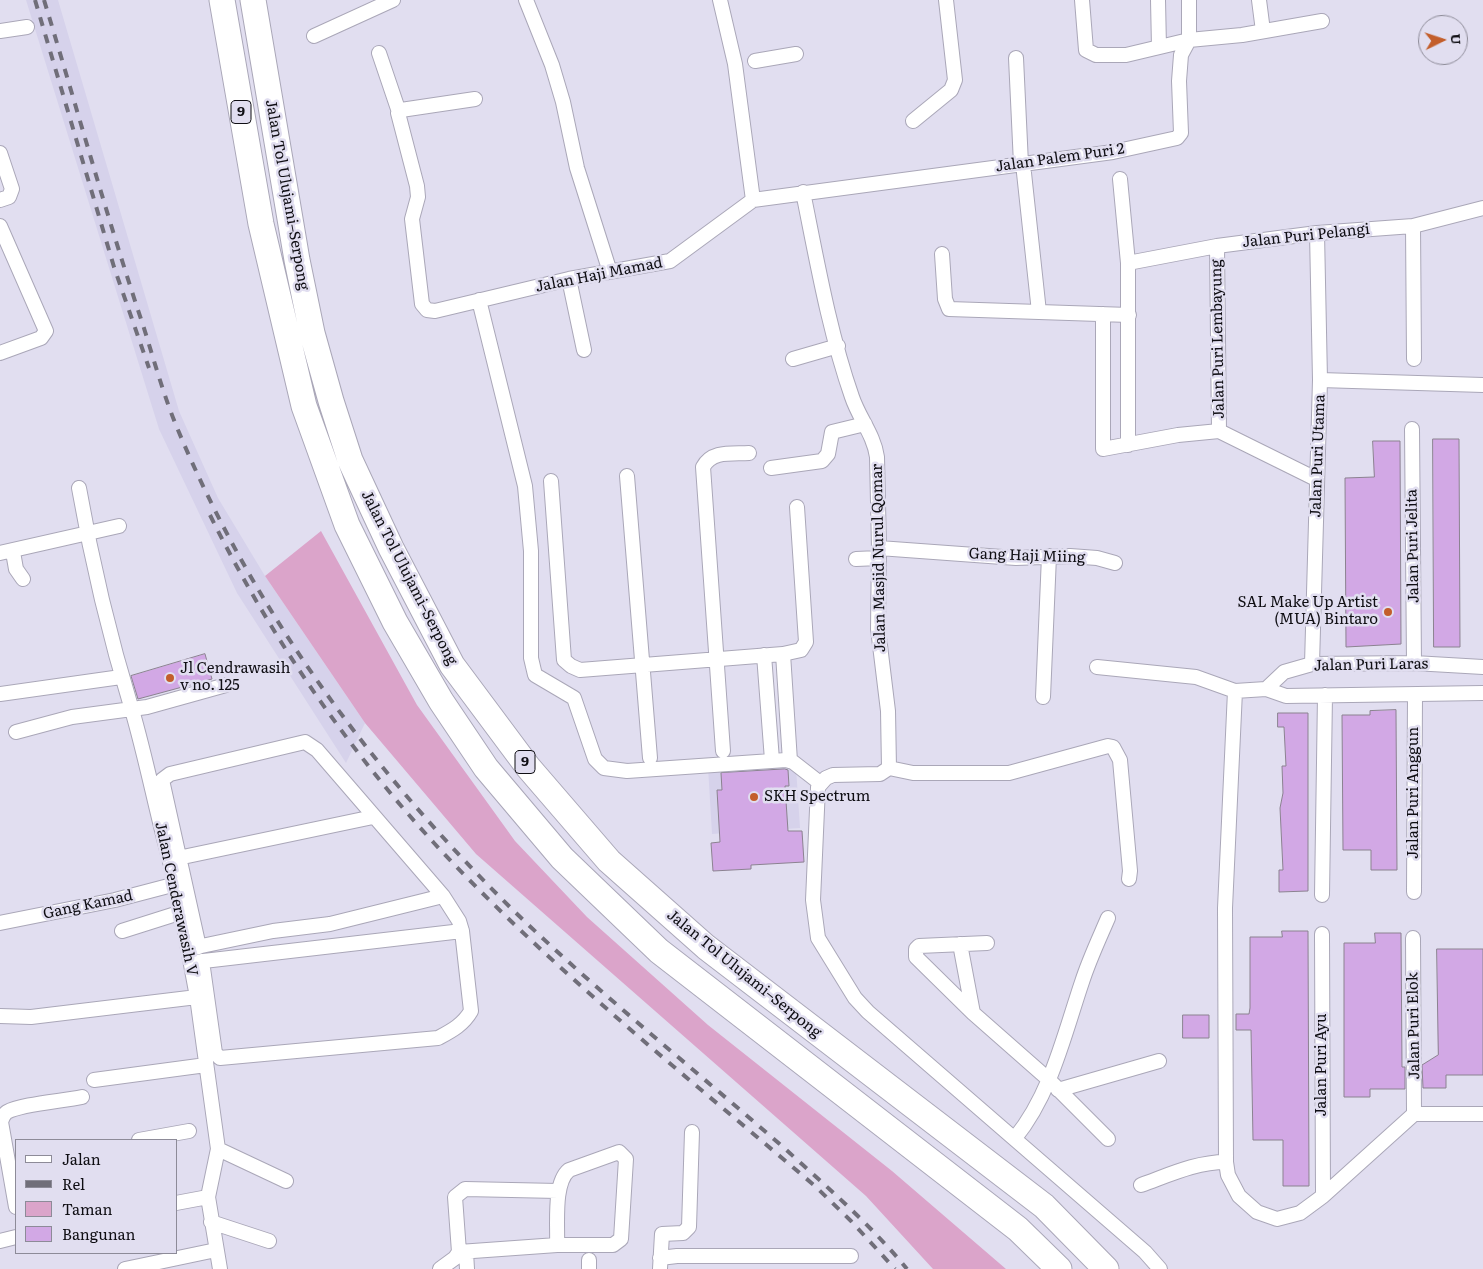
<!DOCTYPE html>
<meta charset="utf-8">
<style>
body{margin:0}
#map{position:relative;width:1483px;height:1269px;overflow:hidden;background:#e1def0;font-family:Literata,serif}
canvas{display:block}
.legend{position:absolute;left:15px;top:1139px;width:162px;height:115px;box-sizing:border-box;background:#e1def0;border:1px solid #8d8b98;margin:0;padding:6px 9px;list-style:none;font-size:15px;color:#0f0e13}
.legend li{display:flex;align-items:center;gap:10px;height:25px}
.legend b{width:25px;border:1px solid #8d8b98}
.north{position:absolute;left:1418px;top:15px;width:50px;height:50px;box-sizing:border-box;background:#e1def0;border:1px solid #8d8b98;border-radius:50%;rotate:86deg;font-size:14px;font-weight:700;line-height:20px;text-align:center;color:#0f0e13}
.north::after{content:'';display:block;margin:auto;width:18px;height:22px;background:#c35e2b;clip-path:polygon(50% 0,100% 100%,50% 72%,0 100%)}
</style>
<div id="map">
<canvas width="1483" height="1269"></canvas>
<ul class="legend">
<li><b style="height:6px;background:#fff"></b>Jalan</li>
<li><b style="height:6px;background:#706e79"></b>Rel</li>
<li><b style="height:14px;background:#dba4ca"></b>Taman</li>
<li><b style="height:14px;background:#d2a8e5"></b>Bangunan</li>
</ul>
<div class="north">U</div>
</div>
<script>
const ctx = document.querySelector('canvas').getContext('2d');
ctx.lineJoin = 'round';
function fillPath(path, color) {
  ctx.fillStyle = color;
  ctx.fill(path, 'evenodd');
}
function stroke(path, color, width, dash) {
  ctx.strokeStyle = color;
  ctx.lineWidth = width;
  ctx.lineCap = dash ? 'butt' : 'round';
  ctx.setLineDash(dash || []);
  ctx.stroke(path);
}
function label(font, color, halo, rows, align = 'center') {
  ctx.font = font + ' Literata,serif';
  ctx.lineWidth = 5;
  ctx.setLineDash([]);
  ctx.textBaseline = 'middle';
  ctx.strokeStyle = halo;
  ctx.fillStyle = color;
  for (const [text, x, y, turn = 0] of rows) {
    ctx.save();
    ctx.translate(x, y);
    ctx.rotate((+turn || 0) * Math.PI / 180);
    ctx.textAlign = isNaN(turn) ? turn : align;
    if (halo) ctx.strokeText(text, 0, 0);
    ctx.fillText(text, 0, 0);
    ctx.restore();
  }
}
const built = new Path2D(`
 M26 0H58L179 411 218 498 265 576 365 723 346 763 237 593 159 429Z
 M708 767H796L800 828 712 834Z`);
const green = new Path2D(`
 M321 531 417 705 515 841 587 917 708 1025 892 1171 1006 1269H933L866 1196 476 854 365 723 265 576Z`);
const building = new Path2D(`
 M1433 439H1459L1460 647H1434Z
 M1373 441H1400L1401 644 1346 647 1345 478 1374 477Z
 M205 654 212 679 138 699 131 676Z
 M1396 710 1397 870H1371V850H1343L1342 715H1370V711Z
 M1278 713H1308V891L1279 892V870H1283L1280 808 1283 793 1282 766H1286L1284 727H1278Z
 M785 769 788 770 789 786H785L788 831H802L804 862 751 865V869L713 871 711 843 720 842 717 790H722L721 773Z
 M1282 931H1308L1309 1186H1283V1140H1253L1251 1030H1236V1014H1249L1250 1008V937H1282Z
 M1375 933H1401L1402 1067H1405V1089H1370V1097H1344V943H1375Z
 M1437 949H1483V1075H1446V1088H1423L1422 1065 1438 1055Z
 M1183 1015H1209V1038H1183Z`);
const minor = new Path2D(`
 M526 0 552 65 563 102 577 168 610 272
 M720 0 735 64 753 200
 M1082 0 1086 50 1096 55H1126L1189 40 1242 35 1322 21
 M1158 0 1159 47
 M1259 0 1263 31
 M0 31 27 27
 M314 36 393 0
 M379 53 399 112
 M1016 58 1021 164
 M755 61 796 54
 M475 99 401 110 398 113 417 186 418 197 412 219 422 304 427 310 435 311 569 279 670 261 753 200 1113 152 1177 138 1181 133 1179 81 1181 55 1189 40V0
 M913 121 951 90 955 80 946 0
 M0 153 12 189 9 197 0 200
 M1024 173 1039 312
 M1120 179 1128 263V445
 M803 192C817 261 829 331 852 397 859 418 874 435 877 457L879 548 878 629 888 711 889 768
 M0 226 46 331 41 338 0 353
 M1413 226 1414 359
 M1217 246 1219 431
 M942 254 945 299 949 309 1129 315
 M1128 263 1217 246 1317 233 1413 226 1483 208
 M569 279 584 350
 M479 300 525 486 531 551V658L535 675 574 698 595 759 604 768 627 771 786 760 793 762 820 783
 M1103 314V449L1178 435 1219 431 1316 479
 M793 359 838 346
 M1320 380 1483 385
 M1412 429 1414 663
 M771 468 822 461 828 454 832 432 865 424
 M627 476 650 758
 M551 481 564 660 571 666 580 670 783 654
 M79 488C92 563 110 638 132 710 148 765 158 821 174 876
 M879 548 1016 558 1070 556 1097 558 1115 563
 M13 552 16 569 23 579
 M0 553 119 526
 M856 559 879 558
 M764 655 772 760
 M1312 664 1320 380 1317 233
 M1097 667 1196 677 1235 691 1266 689 1286 696 1483 693
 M1266 689 1284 672 1312 664 1414 663 1483 667
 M1235 691 1225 908 1226 1162 1228 1175 1239 1196 1257 1212 1277 1219 1300 1213 1323 1196 1414 1114H1483
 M0 694 121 677
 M1043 697 1049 556
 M16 732 72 717 147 707 226 685
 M723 751 703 467C712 450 732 454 749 453
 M790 761 783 654 801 650 806 642 797 507
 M889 768 880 774 833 775 826 778 818 787 813 900 818 938 855 998 868 1012 1145 1252 1160 1269
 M889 768 913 773H1009L1108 746 1113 747 1120 760 1130 871 1129 879
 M178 858 373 817
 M1414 892 1415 695
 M1322 895 1325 695
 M179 900 197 997 218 1149 208 1197 220 1269
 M0 923 115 900 176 884
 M122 931 182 912
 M1322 934 1323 1196
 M1413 938 1414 1114
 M987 943 919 946 916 949V957L973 1013 1048 1079 1108 1139
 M960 944 973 1013
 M199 947 162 780 170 774 305 742 317 750 443 896 459 921 462 931 471 1011C463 1025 451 1031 438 1038L220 1058 215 1053 202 961
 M192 948 273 931 330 924 443 896
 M195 962 462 931
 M0 1016 31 1017 197 997
 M94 1080 206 1065
 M1058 1090 1159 1061
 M1015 1138C1051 1094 1064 1035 1082 982 1089 960 1099 939 1108 918
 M139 1140 189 1131
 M218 1149 286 1181
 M1141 1185C1169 1175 1196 1162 1226 1162
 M176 1203 208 1197
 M16 1207 1 1122C2 1119 4 1114 7 1112 21 1104 64 1101 82 1097
 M211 1222 269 1241
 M0 1241 16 1237
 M459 1252 557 1245H613L621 1239 626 1159 619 1152 569 1170C553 1183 558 1225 557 1245
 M466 1252 467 1269
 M660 1258 677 1256H851
 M125 1269 216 1250
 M440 1269 455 1258 459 1252 455 1197 465 1189 558 1191
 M589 1269V1260
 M660 1269 662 1234 683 1233 689 1227 692 1132`);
const motorway = new Path2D(`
 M222 0 261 224 304 406 347 525 395 622 441 701 486 768 562 858 659 951 1018 1229 1059 1269
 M253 0 297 260 312 333 331 401 350 460 391 548 452 665 528 767 609 861 706 947 1044 1206 1106 1269`);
const rail = new Path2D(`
 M35 0 114 267 149 368
 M44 0C77 108 107 218 143 325 154 360 164 397 178 430 255 614 374 774 516 913 601 995 694 1069 783 1147 826 1186 870 1224 907 1269
 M210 515C269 634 345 746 434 843 550 968 686 1076 815 1186L851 1221 895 1269`);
const markers = [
 [1388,612,5,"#c35e2b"],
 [170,678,5,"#c35e2b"],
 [754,797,5,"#c35e2b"]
];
const shields = [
 [241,112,20],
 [525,762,20]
];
const shieldNames = [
 ["9",241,112],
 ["9",525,762]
];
const streetNames = [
 ["Jalan Palem Puri 2",1060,158,-8],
 ["Jalan Tol Ulujami–Serpong",287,195,80],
 ["Jalan Puri Pelangi",1306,236,-6],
 ["Jalan Haji Mamad",599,275,-11],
 ["Jalan Puri Lembayung",1218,339,-91],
 ["Jalan Puri Utama",1318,456,-88],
 ["Jalan Puri Jelita",1413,546,-91],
 ["Gang Haji Miing",1027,556,2],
 ["Jalan Masjid Nurul Qomar",879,558,-91],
 ["Jalan Tol Ulujami–Serpong",409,578,63],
 ["Jalan Puri Laras",1371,665,-1],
 ["Jalan Puri Anggun",1414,793,-90],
 ["Jalan Cenderawasih V",176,899,78],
 ["Gang Kamad",88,905,-12],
 ["Jalan Tol Ulujami–Serpong",744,974,39],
 ["Jalan Puri Elok",1414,1026,-91],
 ["Jalan Puri Ayu",1322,1065,-90]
];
const poiNames = [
 ["SAL Make Up Artist",1378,603,"right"],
 ["(MUA) Bintaro",1378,620,"right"],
 ["Jl Cendrawasih",180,669],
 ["v no. 125",180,686],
 ["SKH Spectrum",764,797]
];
fillPath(built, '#d6d2eb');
fillPath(green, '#dba4ca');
fillPath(building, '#d2a8e5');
stroke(building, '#8b8290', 1);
stroke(minor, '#aaa7b8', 16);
stroke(motorway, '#aaa7b8', 27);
stroke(minor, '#fff', 14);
stroke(motorway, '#fff', 25);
stroke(rail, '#706e79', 4, [9, 9]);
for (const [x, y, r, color] of markers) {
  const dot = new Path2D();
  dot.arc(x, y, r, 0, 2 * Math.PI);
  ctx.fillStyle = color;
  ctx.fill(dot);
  stroke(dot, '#e1def0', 2);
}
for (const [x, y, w] of shields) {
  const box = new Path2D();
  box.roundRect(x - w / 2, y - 11.5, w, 23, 4);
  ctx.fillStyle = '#e1def0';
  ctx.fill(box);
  stroke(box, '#0f0e13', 1);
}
label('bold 14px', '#0f0e13', null, shieldNames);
label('15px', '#0f0e13', '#e1def0', streetNames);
label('15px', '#0f0e13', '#e1def0', poiNames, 'left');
</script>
